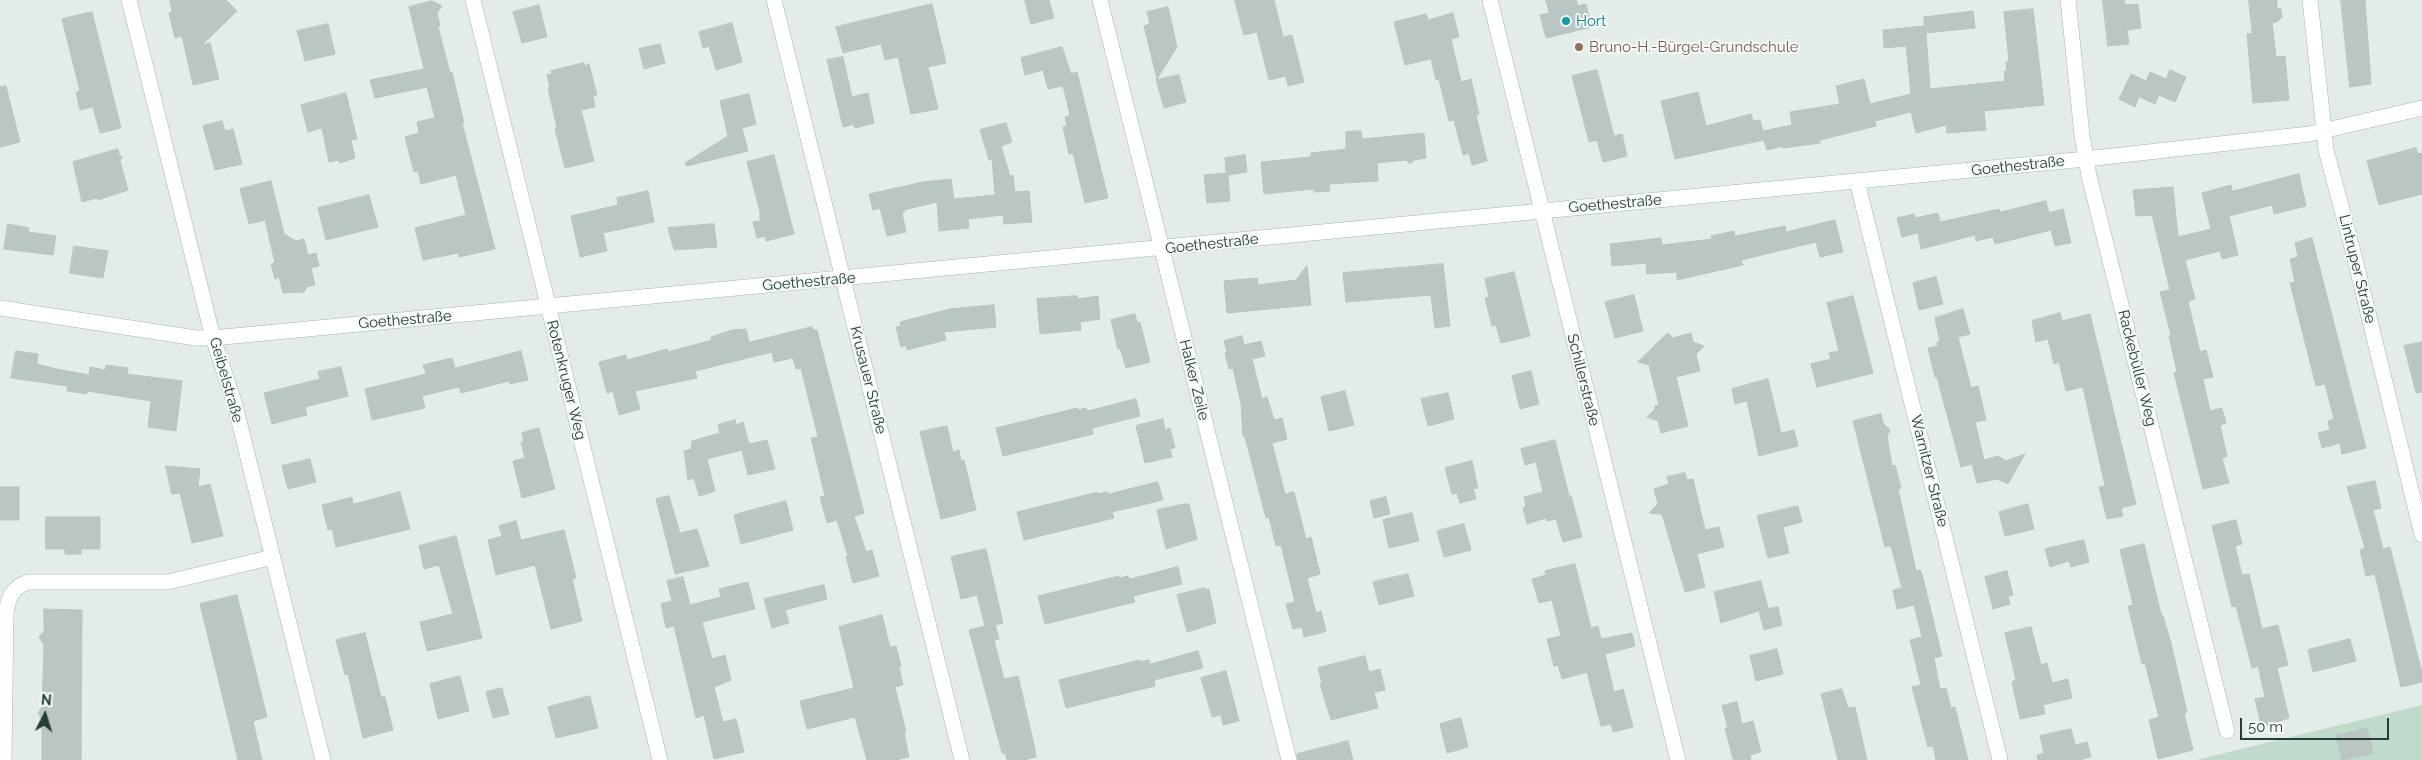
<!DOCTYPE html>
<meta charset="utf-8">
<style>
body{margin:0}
#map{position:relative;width:2422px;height:760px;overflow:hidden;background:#e4ecea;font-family:Raleway,sans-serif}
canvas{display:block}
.north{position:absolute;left:20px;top:690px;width:50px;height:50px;-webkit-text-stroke:4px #f4f9f7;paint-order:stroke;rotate:5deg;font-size:14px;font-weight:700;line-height:20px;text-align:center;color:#253c3a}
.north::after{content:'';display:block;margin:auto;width:18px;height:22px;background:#253c3a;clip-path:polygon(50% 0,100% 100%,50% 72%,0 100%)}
.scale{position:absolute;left:2240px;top:718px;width:149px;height:22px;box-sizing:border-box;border:2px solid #253c3a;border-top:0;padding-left:6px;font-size:15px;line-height:18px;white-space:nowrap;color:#253c3a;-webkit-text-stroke:4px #f4f9f7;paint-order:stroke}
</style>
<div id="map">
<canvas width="2422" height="760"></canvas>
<div class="north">N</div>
<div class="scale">50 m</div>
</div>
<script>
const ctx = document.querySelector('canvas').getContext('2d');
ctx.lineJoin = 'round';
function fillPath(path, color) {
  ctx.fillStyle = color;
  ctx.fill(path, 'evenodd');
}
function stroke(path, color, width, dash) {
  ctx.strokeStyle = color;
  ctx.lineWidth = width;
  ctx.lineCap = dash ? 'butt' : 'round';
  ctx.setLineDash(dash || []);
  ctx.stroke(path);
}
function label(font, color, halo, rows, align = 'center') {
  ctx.font = font + ' Raleway,sans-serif';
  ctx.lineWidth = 4;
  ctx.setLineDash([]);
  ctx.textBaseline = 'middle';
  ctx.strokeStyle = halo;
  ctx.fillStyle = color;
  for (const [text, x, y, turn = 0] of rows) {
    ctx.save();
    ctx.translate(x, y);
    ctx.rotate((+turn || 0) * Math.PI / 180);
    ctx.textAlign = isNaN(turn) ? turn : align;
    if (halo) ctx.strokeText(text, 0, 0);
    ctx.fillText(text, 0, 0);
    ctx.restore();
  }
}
const green = new Path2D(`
 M2422 705V760H2196Z`);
const building = new Path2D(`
 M170 0H226L237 11 202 45 210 43 219 79 193 85 182 36 175 38 169 13 172 12Z
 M1025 0H1049L1054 18 1031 24Z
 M1235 0H1274L1283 37 1292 35 1304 82 1288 86 1286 76 1269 80 1257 32 1244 35Z
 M1546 0H1576L1578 6 1586 4 1592 27 1546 38 1540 15 1549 13Z
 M2103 0H2124L2125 5 2138 4 2141 28 2127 30 2129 44 2108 46Z
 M2249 0H2277V8L2281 9 2282 17 2277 22 2272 23 2276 57 2285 56 2289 100 2253 103 2247 34 2252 33Z
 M2341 0H2365L2371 84 2350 87Z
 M432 1 442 6 437 13 440 26 438 27 450 73 452 72 464 123H462L495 249 459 257 458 253 423 260 415 228 466 215 456 175 421 184 418 171 414 172 405 137 419 133 417 122 435 118 427 87 375 98 370 80 424 69 409 7Z
 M932 4 946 63 928 67 938 109 911 114 898 57 885 60 881 44 843 53 836 27Z
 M539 5 547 37 522 43 513 12Z
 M1168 7 1177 47 1157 79 1144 26 1150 24 1147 12Z
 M2033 9 2044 105 1984 111 1986 130 1947 133 1946 125 1916 133 1911 112 1875 121 1876 126 1820 140V143L1783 148V146L1767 150 1764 140 1675 159 1661 101 1698 92 1706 126 1751 114 1753 121 1760 120 1763 131 1792 125 1790 112 1840 104 1836 86 1864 79 1870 104 1911 94 1906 46 1884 48 1883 30 1924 26V17L1973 11 1975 28 1926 33 1930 89 2005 81 2004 71H2007L2006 62 2009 61 2004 12Z
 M92 12 121 128 100 133 93 107 80 110 76 92 80 91 62 19Z
 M1453 13 1459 37 1451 39 1461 82 1471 79 1479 114 1476 115 1487 161 1472 165 1469 153 1463 155 1454 120 1449 121 1439 79 1436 80 1431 59 1405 65 1394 22 1426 14 1428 20Z
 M732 23 742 62 716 70 709 46 703 48 699 32Z
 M328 24 335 54 305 61 297 31Z
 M660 44 665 63 644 69 639 49Z
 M1062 47 1071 74 1077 72 1108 198 1085 203 1073 153 1069 154 1063 127 1067 126 1065 117 1070 115 1063 86 1048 89 1043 70 1025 75 1021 58Z
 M843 57 852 97 868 93 874 123 855 128 854 124 843 127 827 60Z
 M584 63 585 66 589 64 597 95 593 96 595 107 581 110 594 161 565 168 555 129 557 128 548 88 550 87 547 75 552 74 551 71Z
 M1597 70 1614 136 1622 134 1627 156 1603 162 1597 140 1589 142 1572 76Z
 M2170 70 2186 77 2175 102 2159 95 2155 104 2139 97 2135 107 2119 99 2131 74 2146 81 2150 72 2166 79Z
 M1179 75 1186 102 1164 108 1156 80Z
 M6 86 20 142 0 147V87Z
 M346 93 357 139 351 140 355 158 340 163 339 160 329 162 322 128 308 132 301 105Z
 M749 94 756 124 742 128 748 151 687 166 685 163 728 136 720 101Z
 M222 121 225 131 233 129 242 164 215 170 203 126Z
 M1006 123 1012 142 1001 146 1010 176 1013 175 1015 192 1029 191 1032 222 1004 224 1003 215 968 219 969 228 939 231 937 202 904 210 905 212 902 213 906 232 887 236 880 208 873 210 869 194 923 182 951 179 954 199 995 195 992 159 989 160 980 130Z
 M1361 131 1362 139 1424 133 1426 158 1414 160 1410 164 1406 160 1377 163 1378 181 1329 184 1330 191 1314 192V189L1264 194 1261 162 1311 157V153L1346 149V132Z
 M2416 148 2418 154 2422 153V194L2379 205 2367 161Z
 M118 149 119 154 122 157 120 161 128 190 98 200 97 198 82 202 73 162Z
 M774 155 794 234 766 241 765 236 757 238 753 222 760 221V212L747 162Z
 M1245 155 1247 172 1228 175 1230 201 1207 203 1204 175 1226 173 1225 158Z
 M2299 174 2306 206 2274 214 2272 205 2229 216 2238 255 2222 259 2220 251 2185 260 2195 299 2188 301 2200 352 2206 350 2213 377 2203 379 2210 411 2222 408 2226 423 2220 425 2227 456 2222 458 2229 483 2203 489 2174 373 2177 372 2169 336 2171 335 2160 292 2170 290 2152 215 2136 216 2133 190 2173 187 2178 237 2211 229 2202 193 2231 185 2232 191Z
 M271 181 284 234 296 241 304 239 308 255 316 253 319 266 311 268 315 285 307 287 304 292 283 293 279 277 275 279 271 264 275 263 265 220 249 224 240 189Z
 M648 191 654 222 603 233 607 251 580 257 571 216 618 205 617 198Z
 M369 195 378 227 326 240 318 208Z
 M2046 201 2049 213 2063 209 2071 243 2055 246 2051 230 1995 244 1993 237 1976 241 1975 235 1921 249 1918 233 1902 237 1897 218 1914 214 1915 218 1938 213 1940 222 1999 209 2000 212Z
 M1835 220 1843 252 1820 257 1816 242 1741 260 1743 265 1677 280V272L1647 274 1646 263 1612 266 1610 244 1661 238 1662 245 1712 239 1711 236 1734 231 1735 236 1785 226 1786 232Z
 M8 224 29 228 28 232 56 236 53 255 4 249Z
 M714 224 717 247 674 250 668 228Z
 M2312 238 2366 448 2342 454 2340 443 2322 448 2318 433 2330 430 2328 421 2334 419 2325 384 2316 386 2290 283 2295 282 2290 259 2298 257 2295 243Z
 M74 246 108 251 103 278 70 273Z
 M1443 264 1450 326 1435 328 1431 295 1346 302 1343 273Z
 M1307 266 1311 305 1227 313 1224 281 1257 278 1258 285 1296 280Z
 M1514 272 1530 336 1501 343 1496 325 1492 326 1485 298 1489 297 1485 279Z
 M1936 277 1943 304 1919 310 1913 283Z
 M1634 295 1643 331 1615 338 1605 302Z
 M1077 296 1078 299 1098 296 1100 319 1080 322 1081 330 1040 334 1037 299Z
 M1853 296 1873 373 1817 387 1811 364 1831 359 1829 353 1839 351 1827 303Z
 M994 305 996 327 944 332 946 340 907 350 906 345 901 347 896 327 901 326 900 322 950 309Z
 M1963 309 1970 334 1958 337 1971 388 1978 386 1986 420 1975 422 1984 460 1998 456 2006 461 2025 454 2008 484 1997 479 1977 483 1972 464 1961 467 1937 377H1935L1928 348 1938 346 1937 342H1940L1935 318Z
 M2060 313 2062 321 2090 314 2136 504 2121 508 2123 516 2107 519 2099 487 2105 486 2083 387 2066 391 2059 362 2054 364 2048 339 2036 342 2032 321Z
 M1135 314 1137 323 1140 322 1150 362 1126 368 1120 348 1118 349 1111 320Z
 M812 327 814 330H817L864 513 854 516 866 552 872 550 879 576 853 583 846 557 848 556 837 520 827 523 820 497 825 496 811 438 818 437 801 368 796 369 793 358 774 362 772 352 695 371 697 378 635 391 640 409 619 415 613 391 607 393 599 362 626 355 627 360 667 349 668 352 712 340 711 337 732 330 746 329 749 342Z
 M1668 333 1673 338 1691 333 1693 342 1704 346 1696 354 1700 371 1676 377 1688 426 1661 433 1658 421 1647 417 1655 409V406L1659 405 1649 365 1638 362Z
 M1242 336 1244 345 1261 341 1265 356 1252 359 1262 399 1267 397 1274 420 1282 418 1287 439 1272 443 1285 494 1294 492 1306 539 1311 537 1320 574 1307 578 1316 613 1321 611 1326 631 1320 633 1304 637 1302 627 1293 629 1286 604 1295 602 1281 545 1276 546 1269 517 1266 518 1245 437 1243 436 1241 404 1233 368 1229 369 1225 353 1227 352 1224 341Z
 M2422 342V392L2416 393 2404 346Z
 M16 351 38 354 37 364 56 369 89 375 90 367 105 370 106 365 128 368 127 374 182 381 176 431 148 427 151 401 87 391V394L67 391V386L11 378Z
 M521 351 528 380 510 384 509 381 461 393 459 387 422 396 425 408 372 420 365 389 426 374 423 365 452 358 455 368Z
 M341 367 348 396 305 407 307 415 272 424 264 393 320 379 318 372Z
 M1531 371 1539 404 1520 409 1512 376Z
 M1768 379 1781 433 1794 430 1798 446 1759 456 1747 401 1735 404 1732 389Z
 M1345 391 1354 425 1329 431 1321 397Z
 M1448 393 1454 419 1428 426 1421 399Z
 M1136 399 1140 416 1092 428 1093 434 1003 456 996 428 1077 408 1078 410 1086 408 1087 411Z
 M1881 414 1883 423 1890 430 1887 436 1892 466 1895 465 1901 488 1898 489 1916 571 1920 570 1922 574 1942 656 1934 658 1940 689 1946 688 1951 708 1955 707 1968 760H1936L1933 746 1928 747 1912 687 1921 685 1910 640 1922 637 1914 605 1897 609 1893 590 1902 588 1891 546 1885 547 1853 421Z
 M1163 419 1165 430 1170 428 1175 448 1170 449 1172 457 1145 463 1136 426Z
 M735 420 736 425 743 422 749 444 767 440 775 469 748 475 742 450 707 459 715 491 699 496 694 478 688 480 684 451 691 449 692 441 720 433 718 425Z
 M947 426 953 452 959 450 961 461 964 460 976 510 941 519 920 432Z
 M539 428 555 489 522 498 513 461 525 458 521 442H524L522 433Z
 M1555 440 1569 496H1571L1582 537 1563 542 1556 519 1547 521 1546 518 1527 524 1523 508 1526 507 1524 497 1543 492 1536 462 1525 465 1521 449Z
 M310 459 316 482 288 489 282 466Z
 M1472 461 1478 488 1473 489 1476 499 1460 503 1457 493 1452 494 1445 468Z
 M166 466 200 469 198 487 210 484 223 536 192 543 180 493 172 494Z
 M1685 473 1687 480 1693 479 1705 530 1719 527 1724 547 1697 554 1705 587 1685 592 1663 517 1661 514 1649 513 1658 504 1654 489 1669 484 1667 477Z
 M2375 481 2381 508 2373 510 2383 549 2390 547 2422 673V682L2401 687 2375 574 2366 576 2360 550 2365 548 2347 487Z
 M1158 482 1163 500 1112 512 1114 518 1024 540 1017 512 1098 492V494L1107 492 1108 494Z
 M0 487H19V520H0Z
 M400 492 410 529 336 547 332 529 328 530 322 505 352 497 353 504Z
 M669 496 680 533 697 529 709 566 675 574 656 499Z
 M1386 497 1390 514 1374 518 1370 501Z
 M786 501 793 530 741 544 734 515Z
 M1184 504H1189L1197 539 1166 549 1157 510Z
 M2028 504 2034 529 2005 536 1999 512Z
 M1798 506 1802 522 1783 527 1789 553 1768 558 1757 516Z
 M1412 513 1419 541 1389 548 1383 520Z
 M46 517H100V549H81V554H65V549H46Z
 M2236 520 2242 544 2235 546 2242 575 2249 574 2262 629 2278 625 2288 665 2277 668 2289 718 2269 725H2261L2255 699 2265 697 2258 666 2252 668 2236 606 2232 607 2212 526Z
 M516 521 521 540 564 530 576 578 572 579 582 621 551 629 535 565 496 575 488 540 502 536 499 526Z
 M1464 524 1471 550 1444 557 1437 531Z
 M456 536 482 638 427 651 420 622 453 614 439 565 424 569 419 546Z
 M2084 540 2089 562 2071 567 2069 561 2050 567 2045 549Z
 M2144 544 2161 614 2163 616 2171 643 2187 712 2184 713 2193 750 2158 759 2149 720 2159 717 2145 663 2142 664 2128 606 2133 605 2120 550Z
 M986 549 1003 623 995 625 999 639 994 640 1004 679 1018 676 1035 749 1036 757 1025 760H1007L1005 753H1002L969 630 985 626 977 595 961 599 951 557Z
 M1575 564 1591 628 1598 626 1601 639 1632 633 1635 646 1605 654 1614 692 1623 689 1633 727 1613 732 1611 724 1601 726 1587 672 1562 679 1558 665 1554 666 1547 639 1561 636 1552 600 1539 603 1532 579 1546 575 1545 571Z
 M1178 567 1182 584 1133 596 1135 602 1045 624 1038 596 1119 576V578L1128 576 1129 579Z
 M2007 571 2013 595 2008 596 2010 604 1993 609 1985 577Z
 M1408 574 1414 596 1379 605 1373 582Z
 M683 577 690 605 721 597 719 589 748 582 755 609 702 622 712 659 725 655 731 680 714 687 723 722 736 719 744 752 714 759 704 715 696 718 674 626 666 628 661 604 672 601 667 581Z
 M1761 581 1768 608 1721 623 1714 592Z
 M824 585 827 599 785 610 789 623 772 628 764 599Z
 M1205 588V590L1209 589 1216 623 1187 632 1177 595Z
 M237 595 267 717 253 721 262 760H238L200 604Z
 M1778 607 1782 625 1764 630 1759 611Z
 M44 609 82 610 81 760H42V719L38 713 42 707 44 645 39 637 44 631Z
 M882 615 890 647 896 646 901 666 899 667 903 685 895 687 906 732 904 733 909 757 896 760H867L855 717 807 729 800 701 854 688 839 627Z
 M2031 627 2041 665 2047 663 2052 683 2068 679 2072 698 2043 705 2045 714 2020 719 2012 682 2016 680 2005 633Z
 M365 633 381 697H385L393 730 363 738 348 674 345 675 336 640Z
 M2350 639 2356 661 2313 672 2308 650Z
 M1777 649 1783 674 1756 681 1750 656Z
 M1198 651 1203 668 1154 680 1155 686 1066 708 1059 680 1140 660V662L1149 660 1150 664Z
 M1365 656 1369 672 1380 669 1385 690 1374 692 1378 708 1331 720 1320 684 1322 683 1318 668Z
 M1226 671 1239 721 1223 725 1221 715 1212 717 1201 678Z
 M460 676 469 711 438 719 430 684Z
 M502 688 509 714 493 718 486 692Z
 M1842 689 1848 708 1855 707 1867 760H1838L1821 694Z
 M590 696 598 728 556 738 548 707Z
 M1737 702 1742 724 1753 721 1761 752 1750 755 1751 760 1733 759 1725 728H1728L1722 706Z
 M1461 718 1468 747 1447 753 1440 724Z
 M2367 728 2373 753 2342 760 2336 736Z
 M2071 729 2075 745 2087 742 2091 757 2079 760H2038L2037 755 2044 753 2040 736Z
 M1348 741 1353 760H1298L1297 754Z`);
const minor = new Path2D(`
 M129 0 213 338 235 405 323 760
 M473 0 660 760
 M774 0 962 760
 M1100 0 1289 760
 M1490 0 1678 760
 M2068 0 2082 135 2089 176 2227 731
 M2310 0 2326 150 2354 255 2422 535
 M1857 181 2000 760
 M0 308 196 338H213L2086 159 2309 134 2422 108
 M4 760 6 614C8 597 12 588 28 582H168L273 557`);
const markers = [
 [1566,21,5,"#0f9aa8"],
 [1579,47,5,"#8d6e63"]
];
const cultureNames = [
 ["Hort",1576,21]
];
const educationNames = [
 ["Bruno-H.-Bürgel-Grundschule",1589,47]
];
const streetNames = [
 ["Goethestraße",2018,166,-6],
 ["Goethestraße",1615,204,-5],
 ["Goethestraße",1212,244,-6],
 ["Lintruper Straße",2357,269,76],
 ["Goethestraße",809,282,-5],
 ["Goethestraße",405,320,-5],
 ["Rackebüller Weg",2137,368,76],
 ["Geibelstraße",226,380,74],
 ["Rotenkruger Weg",566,380,76],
 ["Krusauer Straße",868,380,76],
 ["Halker Zeile",1194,380,76],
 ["Schillerstraße",1583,380,76],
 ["Warnitzer Straße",1929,471,76]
];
fillPath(green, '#c0dbcc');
fillPath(building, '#bac6c4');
stroke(building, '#b7c5c2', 1);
stroke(minor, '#a7b4b2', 16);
stroke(minor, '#fff', 15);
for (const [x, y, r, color] of markers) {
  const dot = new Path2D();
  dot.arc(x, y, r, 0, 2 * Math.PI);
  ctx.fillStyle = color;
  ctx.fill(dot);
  stroke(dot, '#f4f9f7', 2);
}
label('15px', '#0d838f', '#f4f9f7', cultureNames, 'left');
label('15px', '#785e54', '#f4f9f7', educationNames, 'left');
label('15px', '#253c3a', '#f4f9f7', streetNames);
</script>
